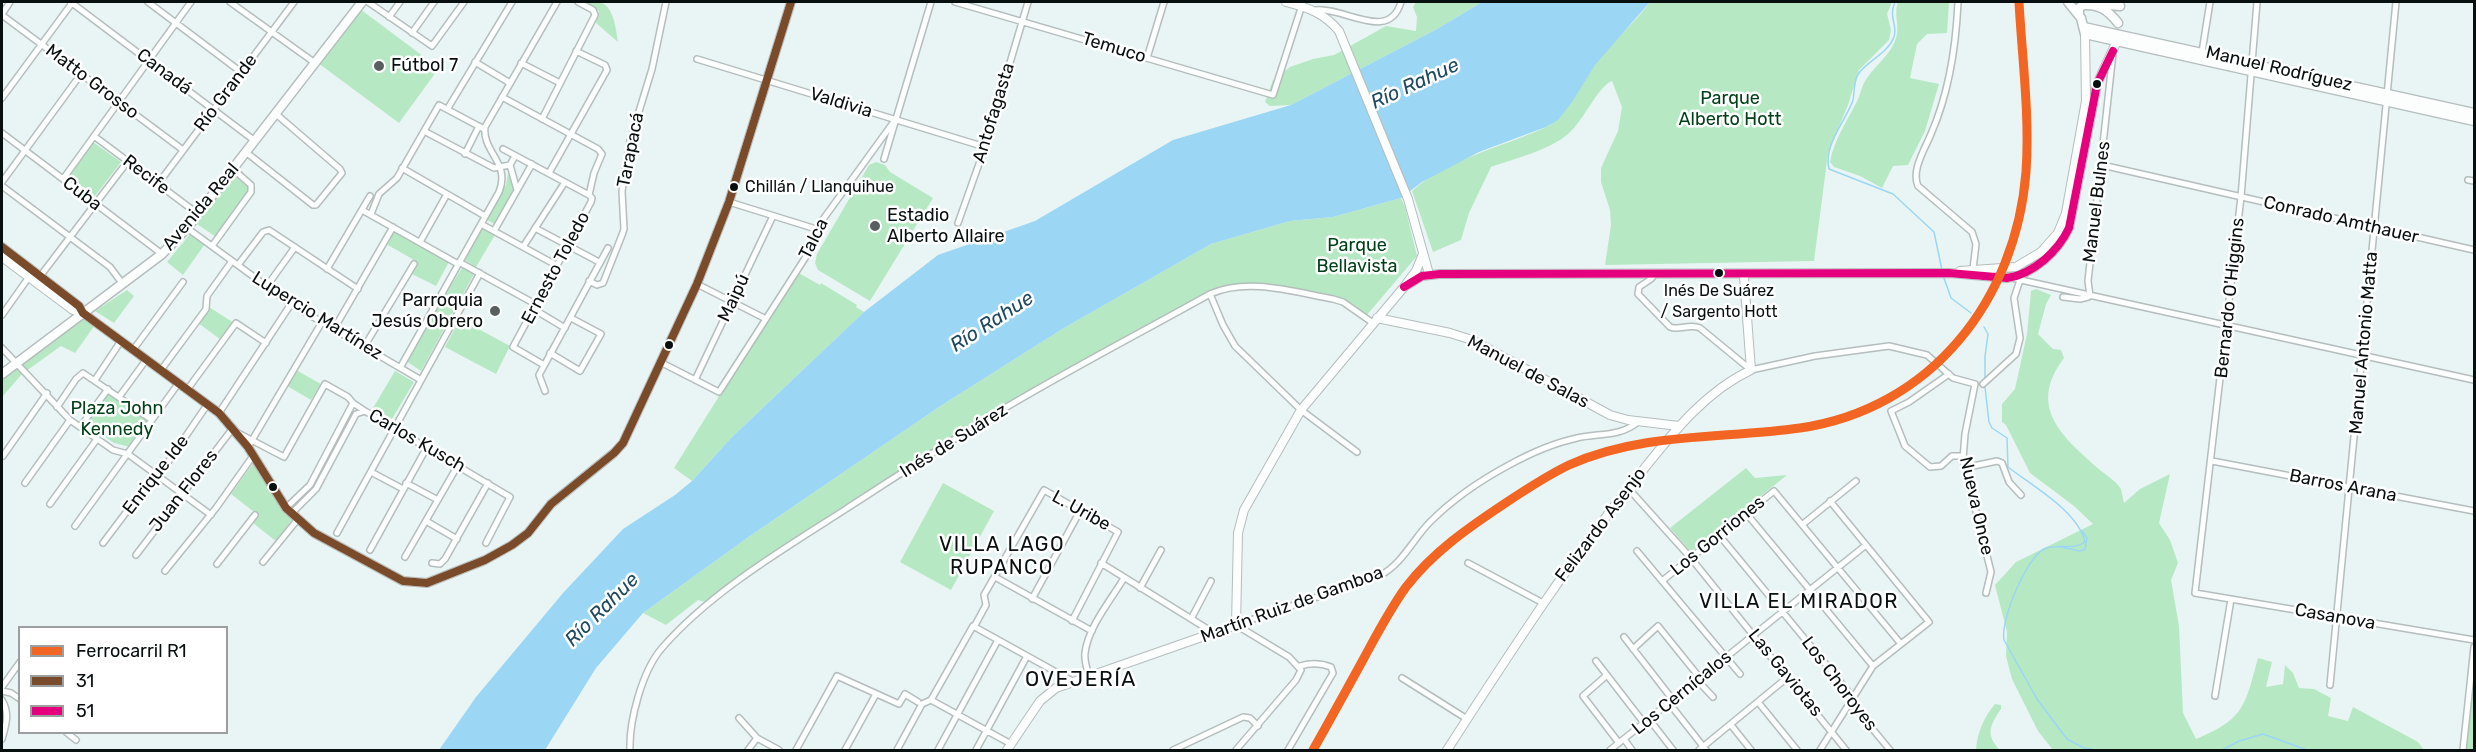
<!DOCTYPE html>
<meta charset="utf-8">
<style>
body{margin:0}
#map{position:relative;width:2476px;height:752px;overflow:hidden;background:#e9f5f4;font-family:Rubik,sans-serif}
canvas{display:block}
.frame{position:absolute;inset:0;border:3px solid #08100f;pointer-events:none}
.legend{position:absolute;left:18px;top:626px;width:210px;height:108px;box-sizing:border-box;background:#fff;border:2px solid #9c9f9f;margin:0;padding:8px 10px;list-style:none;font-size:18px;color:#08100f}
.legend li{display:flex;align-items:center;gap:12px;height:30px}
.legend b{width:30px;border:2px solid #9c9f9f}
</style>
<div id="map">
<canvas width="2476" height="752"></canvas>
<div class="frame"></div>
<ul class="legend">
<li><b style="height:8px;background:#f26522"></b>Ferrocarril R1</li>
<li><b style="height:8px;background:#7a4b2a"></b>31</li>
<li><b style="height:8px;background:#e5007d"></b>51</li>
</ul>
</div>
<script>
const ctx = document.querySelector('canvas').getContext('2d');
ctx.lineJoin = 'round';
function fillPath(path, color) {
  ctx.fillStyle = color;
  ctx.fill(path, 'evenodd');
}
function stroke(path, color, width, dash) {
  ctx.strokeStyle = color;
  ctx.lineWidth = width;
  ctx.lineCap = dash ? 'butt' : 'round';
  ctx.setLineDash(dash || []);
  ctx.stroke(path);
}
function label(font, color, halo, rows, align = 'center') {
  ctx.font = font + ' Rubik,sans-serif';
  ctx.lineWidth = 5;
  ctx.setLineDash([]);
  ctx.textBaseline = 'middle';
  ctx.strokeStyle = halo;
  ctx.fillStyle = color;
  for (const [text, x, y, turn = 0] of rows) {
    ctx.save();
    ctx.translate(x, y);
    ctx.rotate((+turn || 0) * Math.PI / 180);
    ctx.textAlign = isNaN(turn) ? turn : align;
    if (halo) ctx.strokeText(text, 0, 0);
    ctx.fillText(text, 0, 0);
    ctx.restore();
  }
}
const green = new Path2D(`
 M583 2C588 2 595 0 599 2 614 5 616 30 618 42L596 23 599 11Z
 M1416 2H1482L1437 29 1291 105 1270 106 1265 102 1273 80 1290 67 1313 59 1334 55 1386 26 1416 31 1417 17 1413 7Z
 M1650 2H1892L1887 14 1891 30 1889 40 1859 70 1848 105 1828 153 1814 261 1605 265 1611 225 1610 210 1601 182V168L1618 131 1622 107 1612 81C1598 86 1583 122 1568 134 1548 151 1516 158 1491 167L1469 213 1461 240 1433 252 1412 191C1449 158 1500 148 1544 128 1567 118 1581 83 1595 64 1612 42 1634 24 1650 2Z
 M1898 2H1949L1947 33 1927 34 1917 44 1910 78 1939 84 1925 131 1908 165 1893 166 1882 188 1860 176 1834 167 1830 162C1834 140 1846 123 1856 103 1861 95 1861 86 1867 78 1876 65 1889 56 1895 41 1901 27 1893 16 1898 2Z
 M360 9 439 68 399 123 318 63Z
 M93 142 121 162 95 196 68 176Z
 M876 162 885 165 890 172 933 198 870 301 818 270 815 263 817 254 869 165Z
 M508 173 514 190 496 225 487 220 506 185Z
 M233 175 250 189 216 237 197 224Z
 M1401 198 1405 207 1417 256 1366 316 1342 299 1336 296C1293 289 1250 277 1209 292L998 411 768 558 705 602 698 600 666 625 643 613 750 536 942 405 1064 328 1211 244 1290 221 1333 217Z
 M481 227 495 235 476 267 463 259Z
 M394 231 449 262 436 286 408 272 414 260 386 244Z
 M190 234 205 244 183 275 167 262Z
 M462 268 474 274 421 371 403 359Z
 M797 272 820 285 821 283 857 305 856 307 864 312 731 438 692 481 674 468Z
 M2036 289 2051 295 2046 304 2038 334 2053 349 2061 350 2064 358C2026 408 2064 438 2100 470 2106 475 2117 482 2121 489 2122 493 2123 499 2124 503L2140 489 2170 474 2159 523 2170 540 2178 563 2171 580 2179 626 2183 713 2196 739C2245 719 2245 705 2258 658L2272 662 2266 687 2283 684 2285 665 2293 673 2299 688 2314 689 2331 698 2328 716 2348 721 2353 707 2418 742 2424 750H2053L2038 731 2012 679 2006 656 2007 632 1995 585 2016 562 2093 524 2074 506 2030 473 2006 425 2002 422V404L2015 389 2027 334 2031 291Z
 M127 290 134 296 114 323 95 311Z
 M209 307 237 325 224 342 198 323Z
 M85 318 95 325 75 353 61 346 22 374 2 397V380Z
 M460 319 510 346 496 374 445 347Z
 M296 370 321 384 311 400 287 386Z
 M395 371 414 382 392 419 373 408Z
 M110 389 150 417 130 447 114 443 85 423Z
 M254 462 293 518 277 542 253 523 258 515 231 494Z
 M1746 468 1755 478 1787 475 1691 552 1670 528Z
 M943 483 994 511 951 590 900 562Z
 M2474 671V750H2465Z
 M1995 704 2001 705V709C1990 725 1985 735 2000 750H1976C1977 733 1984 717 1995 704Z`);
const water = new Path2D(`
 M1482 2H1650L1595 65 1572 102 1558 120 1546 127 1479 152 1422 182 1401 198 1333 217 1290 221 1211 244 1064 328 942 405 750 536 643 613 596 668 545 750H439L476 697 563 593 623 529 675 495 692 481 731 438 864 312 938 255 1035 221 1173 140 1291 105 1437 29Z`);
const stream = new Path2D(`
 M1895 2C1888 18 1898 25 1894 37 1888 53 1869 60 1859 73 1853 81 1855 91 1853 100 1846 121 1823 145 1829 169L1893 194 1934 232 1942 270
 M1944 278 1951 298 1971 313
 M1984 327 1988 334 1985 356V379
 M1985 387 1989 422 1992 428 2007 438 2008 467C2032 486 2078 511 2085 542 2074 551 2057 543 2044 549 2026 558 2000 621 2004 640L2037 699 2067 739 2084 748 2096 750
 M2061 547 2080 551 2085 549 2087 538 2082 531
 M2222 750 2239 741 2263 734 2307 750`);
const street = new Path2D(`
 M148 2 241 72
 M230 2 315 63
 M368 2 432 46 464 2
 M955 2 1273 95 1303 2
 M1958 2C1956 46 1949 93 1931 134 1925 149 1911 170 1918 186L1972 232 1976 244 1973 269
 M2257 2 2241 197 2195 593 2474 640
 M1316 10C1345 7 1389 43 1401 2
 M2 14 10 2
 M2 15 183 150
 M389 17 400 2
 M412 33 434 2
 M2202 52 2210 2
 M1147 58 1164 2
 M697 59 985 147
 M475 62 510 83
 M521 63 560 83
 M502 97 598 149 602 154 594 173 589 195 592 198 591 202 513 347 544 365
 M2 98 72 3 255 141
 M448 108 512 2
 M542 119 595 15 593 10 578 2
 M424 131 494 168 510 165 515 156
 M2 133 162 254
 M94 136 198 214
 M503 149 589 195
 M247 153 313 205H316L342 173 340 169 276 114
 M465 154 479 126
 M884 159 931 2
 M510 165 517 190
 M2102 165 2474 250
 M402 168 485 216
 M549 173 607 70 605 65 576 51
 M63 179 191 2
 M2468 180 2474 181
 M2 182 81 74
 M158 184 294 2
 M2 186 110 267 122 283
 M729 202 816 229
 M362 210 458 264
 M371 214 379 194 397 178 439 105 484 129
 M958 223 985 147 1028 2
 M481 224 556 265
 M187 228 291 304 421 380
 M535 228 599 262
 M494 231 532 164
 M420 242 447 194
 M212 246 251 192V185L233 169
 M523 247 565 182
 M459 262 537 305
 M238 265 263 232 269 230 358 289
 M327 269 370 196
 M1655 274 1651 279 1639 287 1638 294 1670 327C1680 331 1689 323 1700 328L1751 370 1815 356 1889 346 1927 355 1953 378 1975 384 1965 434 1963 459 1991 572 1986 593
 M2012 278 2474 380
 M38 279 128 161
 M589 281 597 285 603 283 622 235 624 229 622 191 630 141 652 69 666 2
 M697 284 766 319
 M267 286 295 247
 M1210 294 1223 325 1235 346 1301 410 1357 452
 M2090 296 2088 281 2113 53
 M2063 297 2080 299 2088 297
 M535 310 565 328
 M2 315 29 277
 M334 329 393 227
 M364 347 414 264
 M2 348 70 420 113 450 128 454 211 515
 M133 350 183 282
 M550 353 580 371 601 334 571 318
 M662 363 719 392 816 241V229L895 120
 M400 368 499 192C511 163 482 152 485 127L557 2
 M161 370 206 309 207 296 232 261
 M1949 374 1909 402 1891 411 1905 446 1930 467 1941 466 1952 456H1963
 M95 380 121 341
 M695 380 773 216
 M1983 384 2016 354 2020 338 2014 298 2020 280
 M187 390 236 323 266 343
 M545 391 539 375 608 248
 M119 397 146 360
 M57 407 76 379 83 373 152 420
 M219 413 291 304
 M80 427 108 389
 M238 433 284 457 325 384 348 397 353 403 365 411 510 497 486 543
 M248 447 322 322
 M3 456 47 393
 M2212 461 2474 511
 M1964 468 1997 461 2002 463 2009 482 2021 495
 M371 472 403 489
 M25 483 70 420
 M406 483 438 500
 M1628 488 1690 557 1846 750
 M50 504 97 439
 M286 508 310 485 353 403
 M1746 513 1873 666
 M291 514 316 489 356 414 365 411
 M426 521 457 539
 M1803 524 1856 481
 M75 526 178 384
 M337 533 480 273
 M1719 535 1852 696 1855 708 1890 750
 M103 543 155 474 162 471 207 405
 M370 550 427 447
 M1637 551 1740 674
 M136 555 233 428
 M405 557 458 465
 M263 562 298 519
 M432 563 440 564 445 559 488 483
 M1101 563 1214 633
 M1468 563 1543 603
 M217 564 255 515
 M165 571 216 508 253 456
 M995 577 1092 631
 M1662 581 1774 491 1901 644
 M1140 588 1161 550
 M1032 599 1080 511
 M1191 619 1211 581
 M1236 625 1381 575C1403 563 1413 539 1430 522 1453 499 1481 480 1509 465 1529 454 1554 443 1577 438 1599 433 1620 437 1638 422
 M974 627 986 605 984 595 1044 490 1118 532 1072 621
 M1624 637 1673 700
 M1633 649 1658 626 1700 678
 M1596 661 1644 723
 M1607 675 1583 696 1619 743
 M1089 676C1087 669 1084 661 1085 653 1088 627 1111 600 1124 578
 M1402 678 1467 719
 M1697 680 1713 697
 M2330 685 2396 2
 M2 687 20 662
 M2 691 11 693 20 699
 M2215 696 2231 599
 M2 700C10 713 6 725 2 739
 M931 700 1011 744
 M1758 702 1797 750
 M1669 703 1706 750
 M739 718 757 738 779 750
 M1649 719 1673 750
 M1731 725 1751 750
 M66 732 76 740
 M1624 739 1632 750
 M630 750C629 721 642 671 662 648 709 593 785 548 846 509 891 480 935 451 980 423 1055 377 1133 337 1210 294 1248 277 1294 292 1333 299L1343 302 1373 323
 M748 750 757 738
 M796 750 837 676 899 704 905 694 918 702
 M845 750 876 694
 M897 750 922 704 931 700 973 626 1074 682
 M938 750 998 640
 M976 750 1027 656
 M1173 750 1243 717 1250 718 1258 726
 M1236 750 1296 680 1301 670 1289 657 1236 625
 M1288 750 1333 673 1331 667C1321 663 1310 663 1300 666
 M1610 750 1866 545
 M1699 750 1788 677
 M1820 750 1873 666 1929 622 1830 501
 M2463 750 2474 647`);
const secondary = new Path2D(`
 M72 2V3
 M1286 2C1309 8 1324 13 1339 31L1408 199 1429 274
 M2 247 79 306 83 313 219 413 248 447 286 508 314 533 403 581 427 583 485 560 512 545 528 533 551 504 614 453 623 443 697 284 729 202 791 2
 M2 257 73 310 83 313
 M1960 271 2016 267 2041 252 2058 233 2066 213 2086 101 2085 34
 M1404 287 1422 276 1440 274 1949 273 2007 278C2034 274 2058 251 2069 228L2097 84 2116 43 2117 35
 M1377 318 1450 333 1472 340 1610 415 1628 420 1679 426
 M1007 750 1040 701 1056 688 1236 625 1238 533 1244 510 1301 410 1404 287 1416 271 1423 254
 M1447 750C1508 656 1568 562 1639 475 1671 435 1704 392 1751 370L1744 277`);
const primary = new Path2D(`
 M2068 2 2081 18 2085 34 2474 121
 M2099 4 2120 6
 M2079 14V8L2083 5C2099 4 2108 10 2118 23
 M2084 27 2474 113
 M2 374 162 254 187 228 362 2`);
const bus1 = new Path2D(`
 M2 247 79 306 83 313 219 413 248 447 286 508 314 533 403 581 427 583 485 560 512 545 528 533 551 504 614 453 623 443 697 284 729 202 791 2`);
const bus2 = new Path2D(`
 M1404 287 1422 276 1440 274 1949 273 2007 278C2034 274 2058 251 2069 228L2097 84 2113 51`);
const rail1 = new Path2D(`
 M1313 750C1330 720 1347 689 1364 658 1377 634 1390 609 1406 587 1433 552 1468 528 1504 504 1525 490 1546 476 1569 465 1642 432 1723 439 1800 428 1931 409 2016 300 2026 172 2030 117 2022 57 2019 2`);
const markers = [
 [379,66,6,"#57605f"],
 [2097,84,5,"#08100f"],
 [734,187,5,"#08100f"],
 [875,226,6,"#57605f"],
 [1719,273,5,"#08100f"],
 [495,311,6,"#57605f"],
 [669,345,5,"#08100f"],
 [273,487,5,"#08100f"]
];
const busNames = [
 ["Chillán / Llanquihue",745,187],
 ["Inés De Suárez",1719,291,"center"],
 ["/ Sargento Hott",1719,312,"center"]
];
const streetNames = [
 ["Temuco",1114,48,17],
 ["Manuel Rodríguez",2279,69,13],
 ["Canadá",164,72,37],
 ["Matto Grosso",92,82,37],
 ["Río Grande",226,93,-53],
 ["Valdivia",841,103,17],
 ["Antofagasta",994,113,-73],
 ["Tarapacá",631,150,-79],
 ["Recife",146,175,37],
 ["Cuba",82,194,37],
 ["Manuel Bulnes",2097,202,-83],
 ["Avenida Real",201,207,-50],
 ["Conrado Amthauer",2341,220,13],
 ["Talca",814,239,-63],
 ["Ernesto Toledo",556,268,-62],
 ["Maipú",734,298,-65],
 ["Bernardo O'Higgins",2230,298,-84],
 ["Lupercio Martínez",317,316,32],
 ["Manuel Antonio Matta",2364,343,-85],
 ["Manuel de Salas",1528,372,28],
 ["Carlos Kusch",417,441,30],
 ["Inés de Suárez",954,441,-32],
 ["Enrique Ide",156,475,-52],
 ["Barros Arana",2343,486,11],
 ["Juan Flores",184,491,-52],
 ["Nueva Once",1976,506,77],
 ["L. Uribe",1081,511,29],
 ["Felizardo Asenjo",1601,525,-53],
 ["Los Gorriones",1718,536,-39],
 ["Martín Ruiz de Gamboa",1292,605,-20],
 ["Casanova",2335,617,10],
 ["Las Gaviotas",1785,673,51],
 ["Los Choroyes",1839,684,53],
 ["Los Cernícalos",1682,693,-39]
];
const poiNames = [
 ["Fútbol 7",391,66],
 ["Estadio",887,216],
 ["Alberto Allaire",887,237],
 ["Parroquia",483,301,"right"],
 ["Jesús Obrero",483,322,"right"]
];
const parkNames = [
 ["Parque",1730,99],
 ["Alberto Hott",1730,120],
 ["Parque",1357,246],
 ["Bellavista",1357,267],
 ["Plaza John",117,409],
 ["Kennedy",117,430]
];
const waterNames = [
 ["Río Rahue",1415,84,-25],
 ["Río Rahue",992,322,-33],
 ["Río Rahue",602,610,-45]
];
const neighbourhoodNames = [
 ["VILLA LAGO",1002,545],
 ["RUPANCO",1002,568],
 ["VILLA EL MIRADOR",1799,602]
];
const quarterNames = [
 ["OVEJERÍA",1081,680]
];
fillPath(green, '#b7e8c4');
fillPath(water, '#9bd6f4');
stroke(stream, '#9bd6f4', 1.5);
stroke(street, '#b5bdbd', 8);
stroke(secondary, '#b5bdbd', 10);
stroke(primary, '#b5bdbd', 11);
stroke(street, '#fcfefd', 5);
stroke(secondary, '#fcfefd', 8);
stroke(primary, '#fcfefd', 8);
stroke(bus1, '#7a4b2a', 8);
stroke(bus2, '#e5007d', 8);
stroke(rail1, '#f26522', 9);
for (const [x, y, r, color] of markers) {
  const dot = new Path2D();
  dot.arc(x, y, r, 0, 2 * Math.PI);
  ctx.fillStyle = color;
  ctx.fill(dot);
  stroke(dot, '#fff', 2);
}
label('16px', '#08100f', '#fff', busNames, 'left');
label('18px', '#08100f', '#fff', streetNames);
label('18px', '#08100f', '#fff', poiNames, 'left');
label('18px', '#004017', '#fff', parkNames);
label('italic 20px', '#1e4960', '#fff', waterNames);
ctx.letterSpacing = '1.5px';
label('20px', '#08100f', '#fff', neighbourhoodNames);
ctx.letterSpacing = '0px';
ctx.letterSpacing = '1.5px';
label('21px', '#08100f', '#fff', quarterNames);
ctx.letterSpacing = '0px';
</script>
